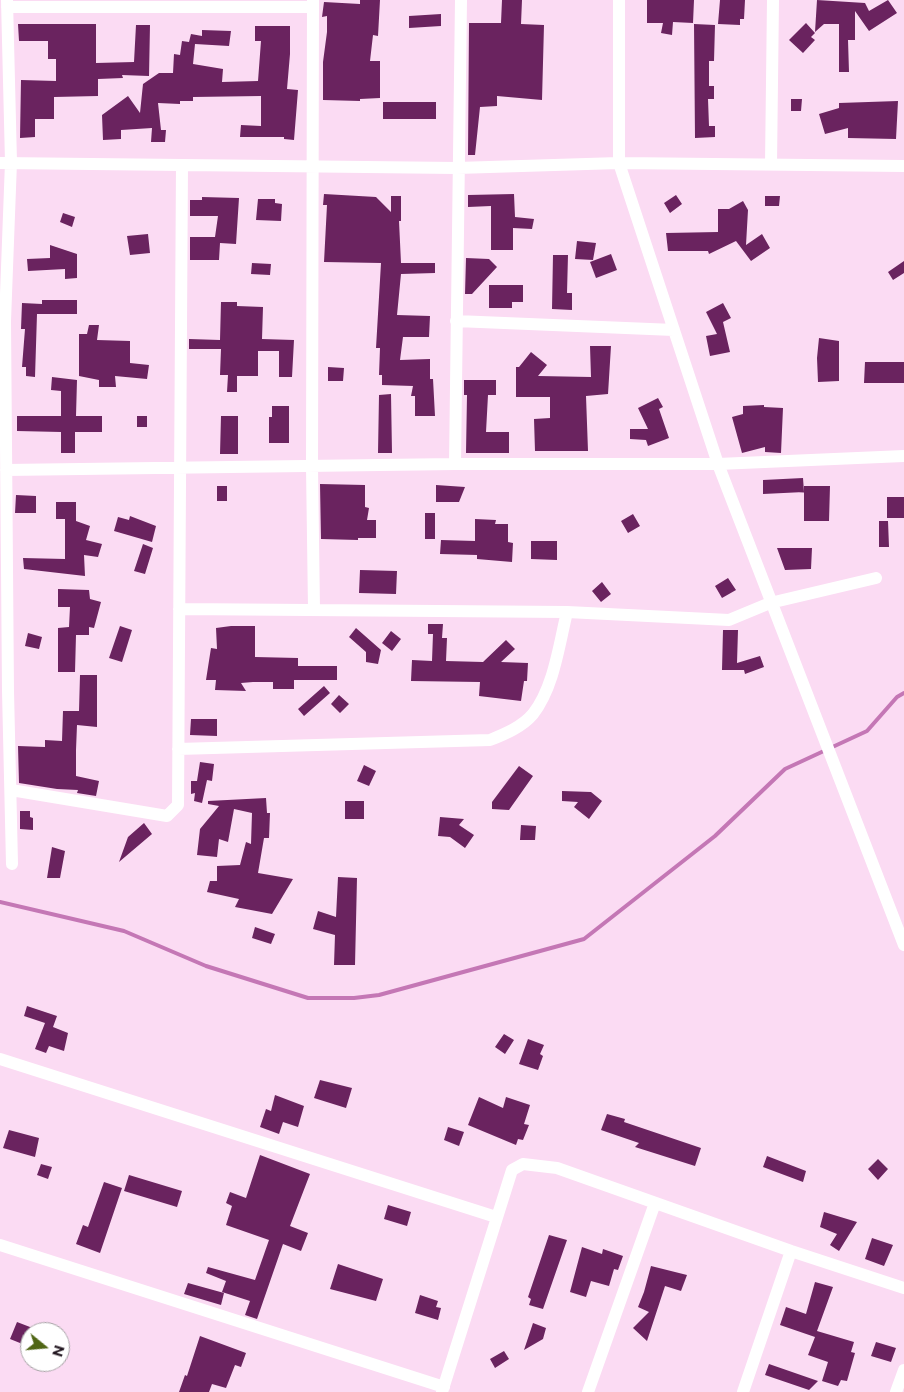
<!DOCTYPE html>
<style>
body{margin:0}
#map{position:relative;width:904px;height:1392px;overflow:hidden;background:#fbdbf3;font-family:Montserrat,sans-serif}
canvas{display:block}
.north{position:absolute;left:20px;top:1322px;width:50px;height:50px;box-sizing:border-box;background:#fff;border:1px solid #a6a2a5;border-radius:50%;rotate:107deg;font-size:14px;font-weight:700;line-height:20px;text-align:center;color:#21161f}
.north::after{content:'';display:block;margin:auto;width:18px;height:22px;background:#506615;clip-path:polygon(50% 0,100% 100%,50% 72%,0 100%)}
</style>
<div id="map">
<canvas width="904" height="1392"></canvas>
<div class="north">N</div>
</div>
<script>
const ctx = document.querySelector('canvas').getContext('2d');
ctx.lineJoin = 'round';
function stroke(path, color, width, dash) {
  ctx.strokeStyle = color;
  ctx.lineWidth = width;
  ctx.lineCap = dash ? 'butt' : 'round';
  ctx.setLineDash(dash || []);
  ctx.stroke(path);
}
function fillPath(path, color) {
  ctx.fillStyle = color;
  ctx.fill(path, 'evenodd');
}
const stream = new Path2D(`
 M0 902 124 931 206 966 308 998H354L379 995 584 939 715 836 785 769 867 731 897 697 904 693`);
const building = new Path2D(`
 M360 0H380L378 36 373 35 370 61H380V98L360 99V101L323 100V62L327 32V16L322 17 324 2 360 4Z
 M502 0H522L521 24 544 25 542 100 497 96V106L480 107 475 155H468L469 23H501Z
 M647 0H694L693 23 673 22 672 35 661 33 663 23H647Z
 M720 0H745L744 19H740V25L718 24Z
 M817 0 865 3 869 11 888 0 897 13 869 31 855 11V40H848L849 72H839V24H824L815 32Z
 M441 14V26L409 28V16Z
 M806 23 815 33 811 37 815 40 803 53 789 40Z
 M18 24H96V63L134 62 136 25H150L149 76 122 75 123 78 98 79V96L54 97V119H35V137L20 138 21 80 56 81V59H48V41H19Z
 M694 24 715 25 714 61H709V86H714V99H708L709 126H715V137L695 138Z
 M255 26H290V54L287 89 298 90 294 140 284 139V137H240L241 125 261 126V96L193 97V101H180V104L158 103 161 130H166L165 142H151L152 128 121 130V139L103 140 102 115 128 96 140 113 143 84 159 73H173L174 54 180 55 182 41 189 42 191 34 202 36V30L231 31 229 46 195 44 193 64 223 69 222 82 258 81 261 41H255Z
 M791 99H802L801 111H791Z
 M898 101 896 139 848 138V128L825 134 819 114 839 108V103Z
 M383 102H436V119H383Z
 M324 194 376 197 391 212V196H401V221H399L401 263H435V273L401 274 397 315 430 316 429 337H403L400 360 430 359V379H433L435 416H415V396H411L413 386 382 385V375H379L380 348H376L381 263 324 262 327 205H323Z
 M514 194 515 217 534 219 532 229 513 228V250H491V206L468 207V195Z
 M676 195 682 204 670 213 664 203Z
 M765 196H780L779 206H765Z
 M202 197 239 198 236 244 220 243 219 260H190V237H215L218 216H190V200H202Z
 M258 199H275V203L282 204 281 221 256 220Z
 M743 201 748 210 746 245 762 234 770 248 751 261 736 241 709 254 708 251H668L666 233 718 232V209H729Z
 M63 213 75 217 72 227 60 222Z
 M148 234 150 253 130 255 127 236Z
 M577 241 596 243 593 260 575 259Z
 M50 245 77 254V278L65 279V269L28 271 27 259 50 258Z
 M611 254 617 270 596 278 590 262Z
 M553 255H568L567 293H572V310L552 309Z
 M466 258 489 259 497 267 472 294H465Z
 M904 261V273L893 280 888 272Z
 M252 263 271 264 270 275 251 274Z
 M489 285H523V302H512V308H489Z
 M42 300H77V314H37L35 377 26 376V367H22L25 329H21L22 303 42 304Z
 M221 302H237V306L263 307 262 339 294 340 292 377H279V351H258V376H237V392H227L228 375H220L221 349H189V339L220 340Z
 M723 303 731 318 723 322 730 352 710 356 706 336 717 334 706 312Z
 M89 325H99L97 340 130 341V363L149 365 147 379 115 376 116 387H99V380L79 376V334H87Z
 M819 338 839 341V381L818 382 817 358Z
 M590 346H611L608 394 586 396 588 451H535L534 419 550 418V397H516V367H519L531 352 547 365 538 376 591 377Z
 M865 362H904V383H864Z
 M328 367 344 368 343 381H328Z
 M52 377 77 380 76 416H102V432H75V453H61V432L17 431V416H61V391L51 390Z
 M464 380H496V395H488L486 432H509V453H466L467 395H464Z
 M391 394 392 453H378L379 395Z
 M658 398 663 407 659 409 669 438 648 446 646 440 630 439V429H648L638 408Z
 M764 405V407L783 408 781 453 765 452V447L742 453 732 417 743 414V406Z
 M272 406H289V443H269V417H272Z
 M137 416H147V427H137Z
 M221 416H238V454H220Z
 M803 478 804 492 763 494V480Z
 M320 484 365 485V507L369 508 367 520H376V538H358V540L321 539Z
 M436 485 465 487 459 502H436Z
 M217 486H227V501H217Z
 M804 486H830L829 521H804Z
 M16 495 36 496V513H15Z
 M887 497H904V518H887Z
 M56 502H76V521L90 526 86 540 102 544 98 557 84 555 85 576 24 569 23 558 65 559V519H56Z
 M425 513H435V539H425Z
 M633 514 640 526 628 533 621 521Z
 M130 516 156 526 152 542 114 531 118 517 129 520Z
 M475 519 496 520 495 524H508V542L513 543 512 562 477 559V555L440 554 441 540 475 541Z
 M879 521H888L889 547H879Z
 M531 541H557V560L531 559Z
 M143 544 153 548 145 574 134 571Z
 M777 548H812L811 569 785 570Z
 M360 570 397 571 396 594 359 593Z
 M728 578 736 590 722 598 715 586Z
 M602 582 611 594 601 602 592 591Z
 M58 589 89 590 90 599 101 602 94 628 89 627V635H76L75 672H58V628L69 627 70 607H58Z
 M428 624H443L442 638H447L446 661 483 662 506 640 515 649 501 662 528 663 527 681H524L521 701 479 696 480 682 411 681 412 660 432 661 433 634H428Z
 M120 626 132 630 122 662 109 658Z
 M231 626H255V657L298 658V666H337V680H294V689H273V682H253L241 683 246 691 215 690 216 680H206L211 648 217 649 216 628Z
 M356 628 381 650 378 664 366 662V652L349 637Z
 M723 630H738L737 663 760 656 764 667 745 674 744 670H722Z
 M391 631 401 639 392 651 382 643Z
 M28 633 42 637 39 649 25 646Z
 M80 675H97V727L77 725 76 750V776L99 781 96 796 77 793 78 790 57 789 19 783 18 746 45 747V740L62 741 63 711H79Z
 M324 686 330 693 304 716 298 709Z
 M339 695 349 704 340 713 331 704Z
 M191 719H217V736L190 735Z
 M200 762 214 764 212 781 207 780 202 803 194 801 195 793 191 794V781H197Z
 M364 765 376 771 369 786 357 781Z
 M519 766 533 776 509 810 492 809V802Z
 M562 791 591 792 602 801 589 819 574 807 578 802 562 801Z
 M266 798 267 813H270L269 838H264L258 873 293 879 272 914 235 907 239 899 207 892 210 881H217V866L240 865 246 842 251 844 252 813 234 809 228 842 219 839 217 857 197 855 200 829 219 806 208 804V801Z
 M345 801H364V819H345Z
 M20 811H30V817L33 818V830L20 829Z
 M440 817 464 819 459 825 474 835 465 848 450 837 438 836Z
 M144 823 152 834 119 862 128 837Z
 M521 825 536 826 535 840H520Z
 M52 847 65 851 60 878H47Z
 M338 877 357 878 355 965H334L335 935 313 929 318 911 336 917Z
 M255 927 275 934 271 944 252 938Z
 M27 1006 57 1016 53 1027 68 1033 64 1051 49 1046 46 1053 35 1049 45 1023 24 1016Z
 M504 1034 514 1040 505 1054 495 1047Z
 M528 1039 544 1045 540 1054 543 1056 538 1070 519 1064Z
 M320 1080 352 1088 346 1108 314 1098Z
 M275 1095 304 1106 298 1127 283 1122 279 1134 260 1127 266 1109 271 1111Z
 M479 1097 503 1108 506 1097 530 1105 524 1124 529 1125 523 1140 518 1139 516 1145 468 1125Z
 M607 1114 625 1119 624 1122 701 1148 695 1166 635 1147 639 1143 601 1130Z
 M448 1127 464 1132 459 1146 444 1140Z
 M9 1130 39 1138 35 1157 3 1148Z
 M260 1155 310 1174 290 1226 308 1233 301 1251 283 1244 257 1319 245 1315 250 1301 222 1292 226 1281 206 1273 208 1267 255 1280 269 1240 226 1225 232 1206 226 1203 230 1192 246 1198Z
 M767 1156 806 1171 803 1182 763 1167Z
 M878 1159 888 1169 878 1180 868 1169Z
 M41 1164 52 1167 48 1179 37 1175Z
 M129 1175 182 1191 177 1207 124 1191Z
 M104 1182 122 1188 100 1253 76 1244 83 1225 88 1227Z
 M388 1205 411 1212 407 1226 384 1219Z
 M824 1212 857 1222 839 1251 830 1245 837 1234 820 1227Z
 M549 1235 567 1240 543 1309 529 1305 531 1299 528 1297Z
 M872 1238 893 1245 884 1266 865 1259Z
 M582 1247 602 1254 603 1249 623 1256 618 1270 614 1269 609 1286 591 1281 586 1297 570 1292Z
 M338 1264 383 1279 376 1301 330 1289Z
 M651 1266 687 1275 681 1291 665 1286 647 1341 633 1328 649 1312 638 1307 644 1292Z
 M815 1282 833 1287 817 1331 854 1342 851 1352 855 1353 847 1381 841 1380 838 1386 822 1381 828 1362 808 1355 815 1337 780 1325 786 1307 806 1314Z
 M188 1283 224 1293 221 1305 184 1294Z
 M420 1295 438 1301 436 1307 441 1308 438 1320 415 1313Z
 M17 1322 30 1327V1347L10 1339Z
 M533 1323 546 1328 543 1339 524 1350Z
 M200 1336 246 1353 241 1367 235 1365 226 1388 212 1384 209 1392H179L185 1375 187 1376Z
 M876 1342 896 1348 891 1362 871 1356Z
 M504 1351 509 1359 495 1368 490 1359Z
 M769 1364 818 1381 809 1390 765 1375Z`);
const street = new Path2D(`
 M7 0 11 162 5 321 8 691 12 864
 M313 0 312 467 314 609
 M619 0V163L718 464 904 945
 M7 7H313
 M0 163 457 168 619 163 904 166
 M771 164 773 0
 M456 321 674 330
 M455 464 461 0
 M6 470 455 464H718L904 456
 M179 609 567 612 729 620 770 603 876 578
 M178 749 490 740C505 734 522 727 533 714 554 687 559 645 567 612
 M11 790 167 816 178 805 182 165
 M0 1059 496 1217
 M0 1245 444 1387
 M442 1392 512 1170 523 1164 557 1168 791 1251 904 1288
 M588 1392 655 1203
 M743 1392 791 1251
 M896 1392 904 1370`);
stroke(stream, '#c477b5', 4);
fillPath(building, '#6a235f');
stroke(street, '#fff', 12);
</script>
